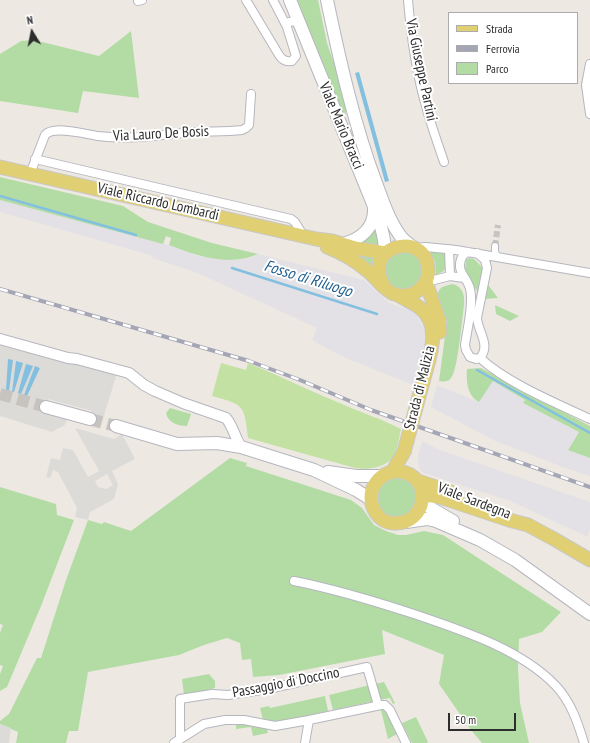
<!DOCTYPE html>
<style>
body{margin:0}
#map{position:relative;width:590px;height:743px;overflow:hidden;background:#ede9e2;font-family:"PT Sans Narrow",sans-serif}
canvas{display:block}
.legend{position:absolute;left:448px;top:12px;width:130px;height:72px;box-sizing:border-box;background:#fff;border:1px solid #ababab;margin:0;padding:5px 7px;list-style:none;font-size:12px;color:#2d2d2d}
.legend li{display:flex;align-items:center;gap:8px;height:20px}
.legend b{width:20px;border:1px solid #ababab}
.north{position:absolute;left:12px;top:12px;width:40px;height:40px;-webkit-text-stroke:3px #fff;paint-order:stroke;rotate:350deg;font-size:11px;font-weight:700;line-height:16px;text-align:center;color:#2d2d2d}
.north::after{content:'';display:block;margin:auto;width:14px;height:18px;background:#2d2d2d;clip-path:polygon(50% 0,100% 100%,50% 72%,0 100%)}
.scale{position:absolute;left:448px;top:713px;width:68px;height:18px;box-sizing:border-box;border:2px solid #2d2d2d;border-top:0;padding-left:5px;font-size:12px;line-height:14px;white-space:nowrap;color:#2d2d2d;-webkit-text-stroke:3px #fff;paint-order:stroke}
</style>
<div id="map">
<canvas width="590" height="743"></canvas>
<ul class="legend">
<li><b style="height:5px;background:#e0d073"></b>Strada</li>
<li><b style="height:5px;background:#a5a6b5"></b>Ferrovia</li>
<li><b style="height:11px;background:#b3dca5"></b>Parco</li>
</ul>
<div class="north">N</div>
<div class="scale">50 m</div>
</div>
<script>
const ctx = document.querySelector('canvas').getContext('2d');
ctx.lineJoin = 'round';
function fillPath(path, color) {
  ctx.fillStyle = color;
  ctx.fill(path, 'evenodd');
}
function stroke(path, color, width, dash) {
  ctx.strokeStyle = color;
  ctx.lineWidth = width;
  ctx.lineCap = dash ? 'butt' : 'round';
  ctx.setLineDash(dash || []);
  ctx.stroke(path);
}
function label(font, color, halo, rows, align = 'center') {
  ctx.font = font + ' "PT Sans Narrow",sans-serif';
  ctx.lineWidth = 4;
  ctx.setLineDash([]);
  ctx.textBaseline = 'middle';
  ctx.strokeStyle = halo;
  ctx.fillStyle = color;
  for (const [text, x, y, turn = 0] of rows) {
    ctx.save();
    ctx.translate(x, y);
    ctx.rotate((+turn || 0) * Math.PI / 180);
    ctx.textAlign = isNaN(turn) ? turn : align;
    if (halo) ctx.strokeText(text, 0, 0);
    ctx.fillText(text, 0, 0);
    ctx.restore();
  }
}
const industrial = new Path2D(`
 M0 200 169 245 198 256 228 260 250 258 258 254 364 280 389 303 403 308 405 307 413 312 419 319 424 329 426 339 424 350 413 385 339 355 312 340 317 328 195 272 152 258 153 256 0 212Z
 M493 381 525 400 523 403 579 432 568 449 590 458V476L565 468 493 440 431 407 437 385 479 402Z
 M422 441 440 450 590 502V529L588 537 510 501 421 472 418 463V456Z`);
const green = new Path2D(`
 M297 0H318C321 14 324 29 327 43 331 56 351 105 345 115L342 114 339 108Z
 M131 31 139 98 83 91 78 113 0 101V54L21 41 34 40 99 56Z
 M0 177 123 206 148 222 212 243 258 254C229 267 197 256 169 245L171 238 166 236 163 244 0 200Z
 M376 221 379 245 357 244Z
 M428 250 443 252C448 258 446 264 444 271L436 275 435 261Z
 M350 251 375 255 372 262V269Z
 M385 271a19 19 0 1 1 38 0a19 19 0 1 1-38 0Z
 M469 258 474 259 483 268 478 293 465 271 466 260Z
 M452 284C463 286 465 296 464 305 462 319 458 370 451 378 448 382 444 382 439 381L447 321 437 296 439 290 442 287Z
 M488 286H489L498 298 484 299Z
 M495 305 519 316 510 321 496 314Z
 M481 368 590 426V458L568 450 579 432 523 403 525 400 493 381 479 402C467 396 466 380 467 369Z
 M170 408 191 414 187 426C178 426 168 423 166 413Z
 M230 458 247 463 246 466 351 500 362 508 374 525 386 531 398 535H406L424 531 443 535 561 612 542 632 519 639 518 669 520 703 529 743H482L471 730 439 684 444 655 382 630 385 654 279 675 253 677 251 659 242 660 240 643 227 638 204 645 179 655 88 672 78 731H69L66 743H16L18 732 0 724V721L9 714 37 658H41L66 580 88 520 102 524 104 522 131 531Z
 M377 498a20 20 0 1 1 40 0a20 20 0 1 1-40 0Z
 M0 487 56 504 57 515 74 520 41 606 7 687 0 691V674L3 666 0 665V633L3 625 0 624Z
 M209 674 215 681V688L186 696 184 695 182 679Z
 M384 682 395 703 393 704 390 698 379 700 375 684Z
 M370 685 375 701 333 710 329 695Z
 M325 696 328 711 277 723 263 720 260 708 269 706 270 708Z
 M381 710H385L397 734 388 739Z
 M416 717 428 742 427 743H412L402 723Z
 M236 722 267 729 268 733 253 736 251 727 236 729Z`);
const pitch = new Path2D(`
 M221 363 246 370 248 363C280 376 310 391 342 404 362 413 382 419 401 429 399 437 398 450 393 457 385 468 368 470 355 468L248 438C244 404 244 405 212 396Z`);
const plaza = new Path2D(`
 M0 339 117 373 100 429 82 424 89 419 92 411 48 399 44 413 67 419 65 425 52 432 0 416Z
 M75 428 114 439 122 434 135 459 112 471 118 484 114 499 90 512 88 520 75 517 77 508 58 472 53 470 50 478 46 477 51 458 60 460 63 448 73 450 88 477 99 471ZM107 474 113 485 106 489 98 487 95 481Z
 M0 724 11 728 9 743H0Z`);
const water = new Path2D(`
 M359 72 389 181 385 182 355 73Z
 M8 359 13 360 9 391 6 390Z
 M16 361 23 363 14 392H12Z
 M26 364 33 366 21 394 18 393Z
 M35 366 40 368 27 396 24 395Z`);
const stream = new Path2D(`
 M0 196 136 235
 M232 268 377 314
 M477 370 590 433`);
const pedestrianTunnel = new Path2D(`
 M495 246 498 225`);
const secondaryTunnel = new Path2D(`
 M0 394 46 407
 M90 419 116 426`);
const pedestrian = new Path2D(`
 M495 246V252L498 257`);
const minor = new Path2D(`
 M246 0 279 55C282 60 286 62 292 61L296 56 286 24 289 22 298 21
 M273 0 286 25
 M408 0C411 36 416 72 426 106 431 125 438 144 444 162
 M138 1 142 0
 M590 64 586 85 590 114
 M35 159 291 219 295 222 303 235
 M30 174 45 135C53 125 85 134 98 136 130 140 161 135 193 132 209 131 226 132 242 130L246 128 249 125 251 94
 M414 248 426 247 456 250 590 273
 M449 249 450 276
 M468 252 463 255C454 271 467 276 470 289 474 303 467 330 465 345L466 350 470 357 476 359 480 358C491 345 478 332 477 318L487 268 485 260 477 253
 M426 282 450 276 464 278
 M480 358C507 383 556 403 590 419
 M294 581C335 589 374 601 414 614 461 630 521 649 556 686 571 702 578 723 584 743
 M180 739V699L212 694 228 695 268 689 367 667 378 705
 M174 743 204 724 225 720H244L275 726 309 720
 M305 743 309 720 381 705H385L390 710 406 743`);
const tertiary = new Path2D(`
 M0 339 68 358 77 359 129 373 144 385 155 391 183 403 226 418C233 426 235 438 241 447`);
const secondary = new Path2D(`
 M290 0 371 199C378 217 385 234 385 253
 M327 0C340 62 354 124 376 183 383 202 390 223 402 238 406 242 410 245 414 248
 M343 244C361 239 375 228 374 208
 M46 407 90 419
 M116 426 177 444 217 443 241 447 314 470 356 490 372 500
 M328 472 356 476H381
 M422 503 453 521
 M406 522 427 519 436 521 480 540 515 560 590 614`);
const primary = new Path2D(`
 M0 167 316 239 332 241 355 248 385 253
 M327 247C343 253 356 261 369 272 377 279 384 290 394 294 403 297 413 295 420 289 425 284 429 277 428 270 427 229 360 245 384 286
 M426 282 439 320 440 332
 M398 295C405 300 413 302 420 308 442 325 430 356 424 378
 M398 471C435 476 427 525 394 523 387 523 380 519 376 513 364 493 376 473 398 471Z
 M392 472 404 452
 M418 481 451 492
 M423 495 440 497 509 520 528 525 554 539 590 560`);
const rail = new Path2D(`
 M0 289 249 361 300 380 371 410 590 487`);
const primaryBridge = new Path2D(`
 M404 452 424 378`);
const streetNames = [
 ["Via Giuseppe Partini",421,70,78],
 ["Viale Mario Bracci",341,126,67],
 ["Via Lauro De Bosis",161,134,-3],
 ["Viale Riccardo Lombardi",158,202,13],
 ["Strada di Malizia",420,388,-76],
 ["Viale Sardegna",474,501,21],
 ["Passaggio di Doccino",286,683,-11]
];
const waterNames = [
 ["Fosso di Riluogo",308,279,17]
];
fillPath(industrial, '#e3e1e6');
fillPath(green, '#b3dca5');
fillPath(pitch, '#c2e1a3');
fillPath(plaza, '#dddbd8');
fillPath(water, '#83c0e0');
stroke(stream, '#83c0e0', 2.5);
stroke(pedestrianTunnel, '#c7c3be', 6, [6, 3]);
stroke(secondaryTunnel, '#c7c3be', 12, [12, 6]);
stroke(pedestrian, '#b5b6bf', 8);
stroke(minor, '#b5b6bf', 10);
stroke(tertiary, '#b5b6bf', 12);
stroke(secondary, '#b5b6bf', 14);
stroke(primary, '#c8c8c8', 15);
stroke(pedestrian, '#fff', 6);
stroke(minor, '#fff', 8);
stroke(tertiary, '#fff', 10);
stroke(secondary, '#fff', 12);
stroke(primary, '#e0d073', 13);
stroke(rail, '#a5a6b5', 4);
stroke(rail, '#fff', 2.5, [8]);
stroke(primaryBridge, '#c8c8c8', 15, []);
stroke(primaryBridge, '#e0d073', 13);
label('15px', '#2d2d2d', '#fff', streetNames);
label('italic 16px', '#1f5f8f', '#fff', waterNames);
</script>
